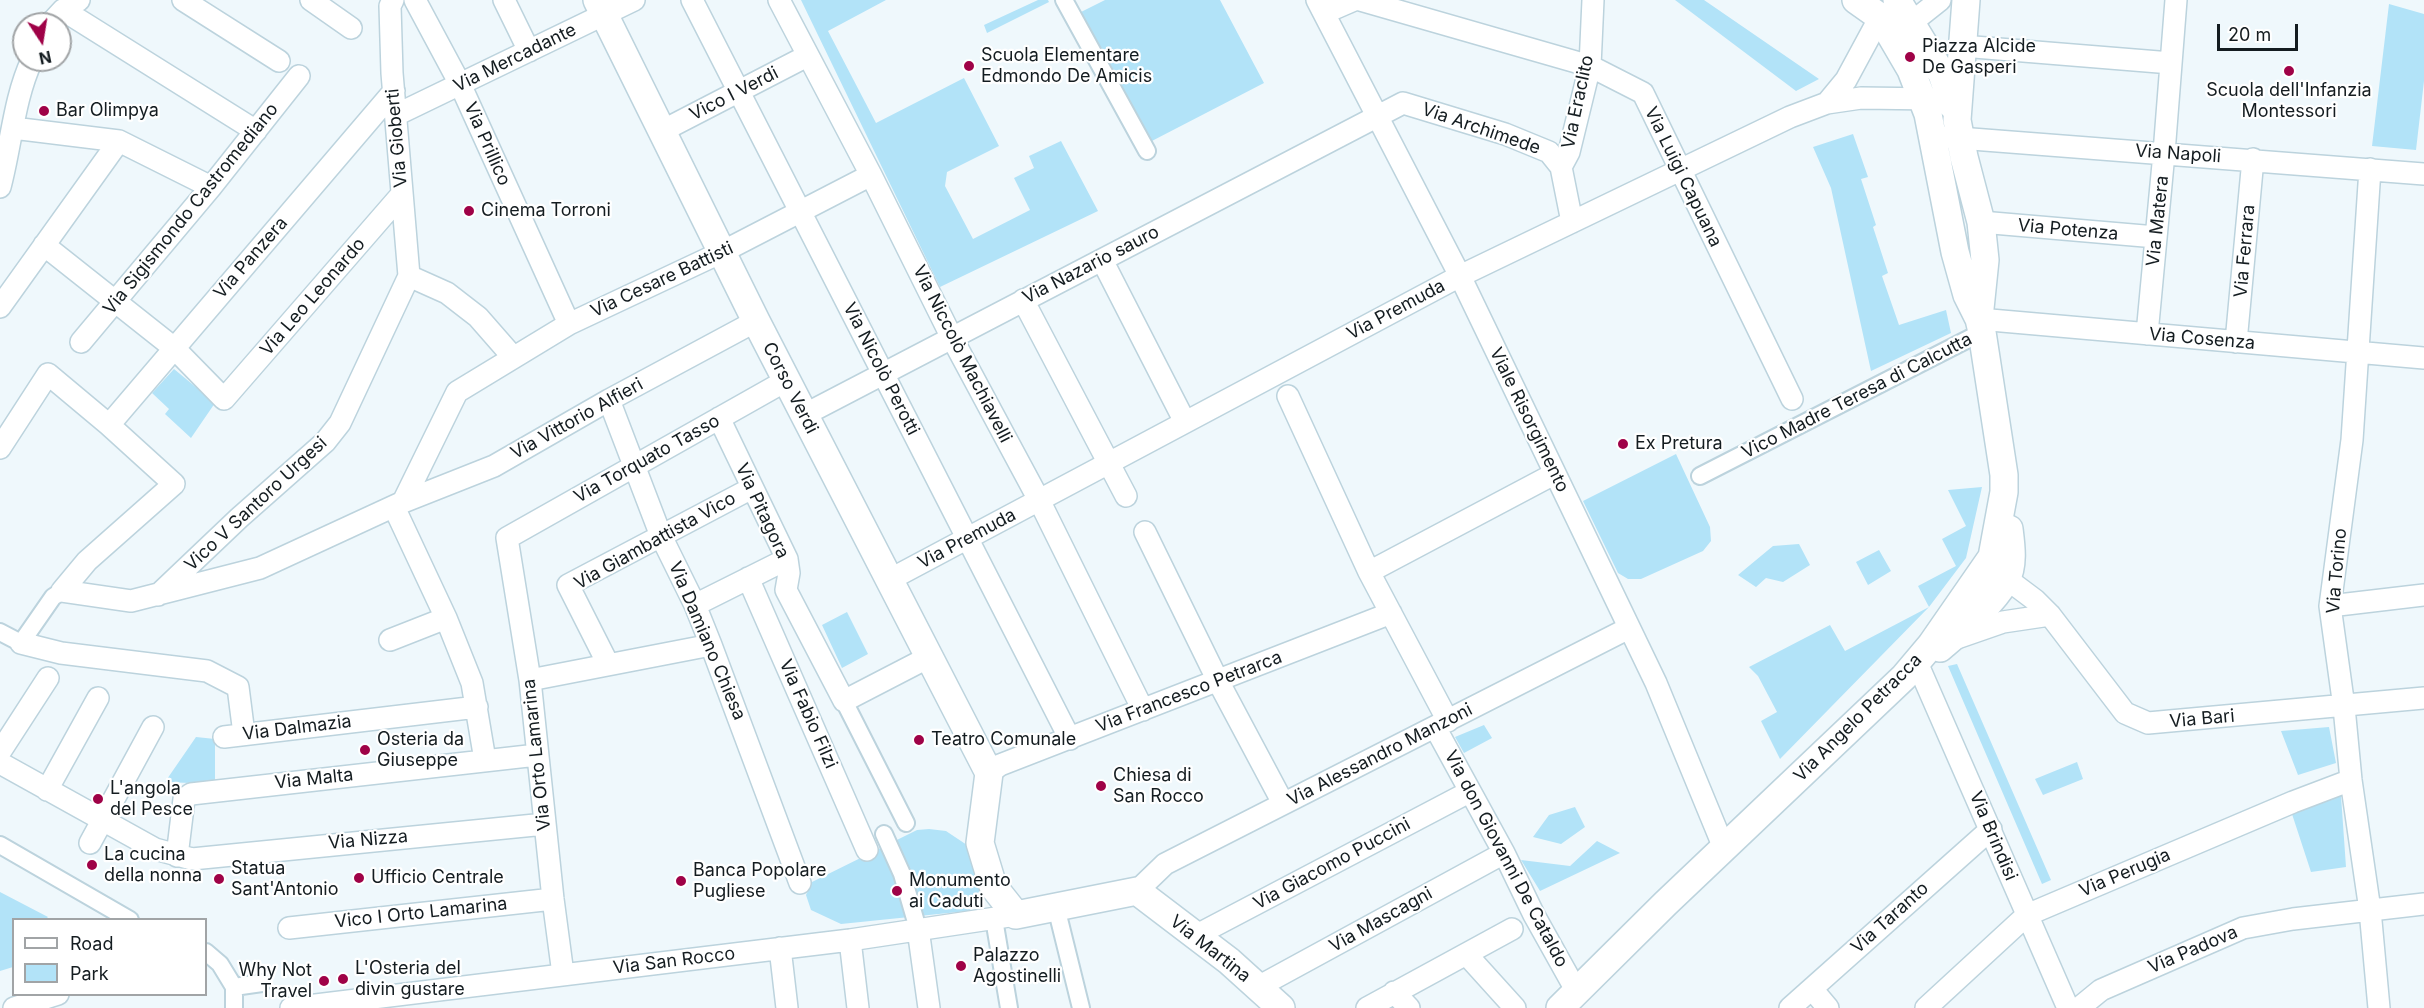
<!DOCTYPE html>
<meta charset="utf-8">
<style>
body{margin:0}
#map{position:relative;width:2424px;height:1008px;overflow:hidden;background:#eff8fc;font-family:Inter,sans-serif}
canvas{display:block}
.legend{position:absolute;left:12px;top:918px;width:195px;height:78px;box-sizing:border-box;background:#fff;border:2px solid #a1a4a6;margin:0;padding:8px 10px;list-style:none;font-size:18px;color:#141c20}
.legend li{display:flex;align-items:center;gap:12px;height:30px}
.legend b{width:30px;border:2px solid #a1a4a6}
.north{position:absolute;left:12px;top:12px;width:60px;height:60px;box-sizing:border-box;background:#fff;border:2px solid #a1a4a6;border-radius:50%;rotate:168deg;font-size:16px;font-weight:700;line-height:24px;text-align:center;color:#141c20}
.north::after{content:'';display:block;margin:auto;width:21px;height:27px;background:#9f0247;clip-path:polygon(50% 0,100% 100%,50% 72%,0 100%)}
.scale{position:absolute;left:2217px;top:24px;width:81px;height:27px;box-sizing:border-box;border:3px solid #141c20;border-top:0;padding-left:8px;font-size:18px;line-height:21px;white-space:nowrap;color:#141c20;-webkit-text-stroke:4px #fff;paint-order:stroke}
</style>
<div id="map">
<canvas width="2424" height="1008"></canvas>
<ul class="legend">
<li><b style="height:8px;background:#fff"></b>Road</li>
<li><b style="height:16px;background:#b2e3f8"></b>Park</li>
</ul>
<div class="north">N</div>
<div class="scale">20 m</div>
</div>
<script>
const ctx = document.querySelector('canvas').getContext('2d');
ctx.lineJoin = 'round';
function fillPath(path, color) {
  ctx.fillStyle = color;
  ctx.fill(path, 'evenodd');
}
function stroke(path, color, width, dash) {
  ctx.strokeStyle = color;
  ctx.lineWidth = width;
  ctx.lineCap = dash ? 'butt' : 'round';
  ctx.setLineDash(dash || []);
  ctx.stroke(path);
}
function label(font, color, halo, rows, align = 'center') {
  ctx.font = font + ' Inter,sans-serif';
  ctx.lineWidth = 4.5;
  ctx.setLineDash([]);
  ctx.textBaseline = 'middle';
  ctx.strokeStyle = halo;
  ctx.fillStyle = color;
  for (const [text, x, y, turn = 0] of rows) {
    ctx.save();
    ctx.translate(x, y);
    ctx.rotate((+turn || 0) * Math.PI / 180);
    ctx.textAlign = isNaN(turn) ? turn : align;
    if (halo) ctx.strokeText(text, 0, 0);
    ctx.fillText(text, 0, 0);
    ctx.restore();
  }
}
const green = new Path2D(`
 M801 0H886L828 31 876 123 964 78 999 146 947 172 945 186 973 239 1030 210 1014 178 1034 168 1029 156 1061 141 1098 211 940 287Z
 M1038 0H1048L1049 2 987 33 984 25Z
 M1105 0H1220L1264 83 1148 143 1079 13Z
 M1675 0H1704L1819 79 1796 91Z
 M2389 4 2424 14V81L2416 150 2372 146Z
 M1853 134 1868 177 1861 179 1876 225 1873 227 1888 273 1882 276 1899 325 1946 310 1951 333 1871 371 1831 188 1813 147Z
 M174 369 215 403 191 438 165 414 169 409 152 393Z
 M1676 454 1710 527 1711 541 1703 551 1641 579H1628L1618 573 1583 501Z
 M1982 487 1966 558 1929 607 1780 759 1761 721 1777 712 1758 676 1749 667 1830 625 1845 651 1929 607 1918 586 1956 566 1942 539 1966 526 1948 490Z
 M1799 544 1810 565 1783 582 1766 578 1756 587 1738 575 1773 546Z
 M1879 550 1891 571 1868 585 1856 562Z
 M847 612 868 654 842 668 822 625Z
 M1957 664 2051 880 2042 884 1948 666Z
 M1484 725 1492 738 1464 753 1455 737Z
 M2329 727 2336 763 2298 775 2281 731Z
 M196 737 215 739V784L165 782Z
 M2077 762 2083 779 2043 795 2035 779Z
 M2341 796 2346 867 2311 872 2292 814Z
 M1575 807 1585 827 1561 844 1533 837 1549 815Z
 M929 829 946 831 967 845 981 894 978 904 968 911 841 924 811 910 806 895 812 882 917 830Z
 M1597 841 1620 853 1540 891 1521 860 1570 866Z
 M0 892 48 917 46 919 14 920 13 967 0 971Z`);
const pedestrian = new Path2D(`
 M1064 0 1147 151
 M1700 476 1982 332
 M0 632 21 643 53 597 62 591
 M844 701 906 823
 M884 834 902 874 918 929
 M0 845 130 920
 M1056 907 1081 1008
 M994 919 1009 1008
 M206 952 220 964 234 987V1008
 M234 987 262 983`);
const minor = new Path2D(`
 M183 0 279 61
 M311 0 351 28
 M415 0 460 84 569 324
 M504 0 529 51
 M692 0 1070 739
 M779 0 871 175 952 338 1039 500 1143 710
 M1317 0 1460 276 1656 683 1724 848
 M1360 0 1590 66 1643 93 1792 399
 M63 10 256 131
 M1324 13 1354 0
 M50 24 63 10 79 0
 M1962 46 2171 63
 M1827 103 1846 80 1880 17 1911 23 1940 0
 M396 115 634 0
 M13 128 119 141 211 187
 M662 131 807 56
 M1946 137 2424 174
 M1561 167 1569 152 1590 66 1593 0
 M2370 169 2352 440 2330 606 2344 707 2351 780 2370 910 2379 1008
 M0 187C11 146 14 98 32 60
 M1981 222 2156 237
 M44 245 174 348 224 399 402 194
 M1102 260 1185 422
 M409 276 447 293 478 317 513 357
 M1023 300 1126 496
 M0 307 119 141
 M1979 319 2424 358
 M2147 334 2164 153 2176 0
 M81 342 211 187 299 76
 M2236 342 2253 159
 M1288 396 1369 572 1448 721
 M609 400 661 536 695 605 711 645 800 883
 M804 415 1403 103 1505 134 1549 152 1561 167 1572 222
 M719 418 787 559 789 573 786 590 844 701 929 657
 M109 425 394 91
 M0 448 48 374 109 425 174 484 87 561 62 591
 M403 502 457 392 569 324 722 252 871 175
 M394 507 446 618 472 683 485 760
 M1145 532 1218 681 1283 803
 M1999 567 2007 579 2035 600 2050 615 2125 713 2148 723 2424 698
 M1369 572 1554 474
 M748 578 867 850
 M889 580 1460 276 1790 117 1827 103 1861 98 1935 99
 M62 591 131 601 260 568 403 502 494 466 609 400 756 321
 M158 595 239 518 325 442 340 423 409 276 392 73 390 6 393 0
 M695 605 787 559
 M2330 606 2424 595
 M1954 639 2003 622 2050 615
 M390 640 446 618
 M21 643 61 653 207 671 238 687 244 734
 M608 664 568 585 752 488
 M1918 665 2068 1008
 M530 680 711 645
 M1435 727 1504 853 1534 915 1577 992
 M224 737 477 707
 M0 752 48 678
 M0 763 155 849 192 859 545 824
 M989 773 1000 765 1391 613
 M47 790 98 698
 M90 843 153 727
 M177 856 184 799 191 794 537 755
 M1137 891 1165 864 1629 628
 M289 928 553 899
 M918 929 929 1008
 M1195 936 1469 792
 M850 940 858 1008
 M780 948 787 1008
 M1467 955 1515 1008
 M563 974 553 899 530 680 507 538 787 380
 M1258 987 1504 853
 M1812 989 1828 1008
 M1394 992 1409 1008
 M14 1008 58 994
 M291 1008 850 940 1016 915
 M1367 1008 1512 929
 M1790 1008 1991 829
 M1926 1008 2027 915 2293 802 2351 780
 M2079 1008 2101 990 2243 928 2293 919 2424 904`);
const tertiary = new Path2D(`
 M597 0 756 321 989 773 980 843 993 886 1016 915 1137 891 1229 961 1281 1008
 M1897 0 1942 74 1953 106
 M1966 0 1957 120 1964 157 1981 222 1985 260 1979 318
 M1940 648C1961 630 1992 605 2006 580 2014 565 2011 545 2009 529
 M1560 1008 1666 903 1904 677 1931 645 1992 557 2004 492V475L1982 332 1979 319 1967 295 1955 252 1928 114 1911 70 1880 17 1856 0`);
const markers = [
 [1910,57,6,"#9f0247"],
 [969,66,6,"#9f0247"],
 [2289,71,6,"#9f0247"],
 [44,111,6,"#9f0247"],
 [469,211,6,"#9f0247"],
 [1623,444,6,"#9f0247"],
 [919,740,6,"#9f0247"],
 [365,750,6,"#9f0247"],
 [1101,786,6,"#9f0247"],
 [98,799,6,"#9f0247"],
 [92,865,6,"#9f0247"],
 [359,878,6,"#9f0247"],
 [219,879,6,"#9f0247"],
 [681,881,6,"#9f0247"],
 [897,891,6,"#9f0247"],
 [961,966,6,"#9f0247"],
 [343,979,6,"#9f0247"],
 [324,981,6,"#9f0247"]
];
const poiNames = [
 ["Piazza Alcide",1922,47],
 ["De Gasperi",1922,68],
 ["Scuola Elementare",981,56],
 ["Edmondo De Amicis",981,77],
 ["Scuola dell'Infanzia",2289,91,"center"],
 ["Montessori",2289,112,"center"],
 ["Bar Olimpya",56,111],
 ["Cinema Torroni",481,211],
 ["Ex Pretura",1635,444],
 ["Osteria da",377,740],
 ["Giuseppe",377,761],
 ["Teatro Comunale",931,740],
 ["Chiesa di",1113,776],
 ["San Rocco",1113,797],
 ["L'angola",110,789],
 ["del Pesce",110,810],
 ["La cucina",104,855],
 ["della nonna",104,876],
 ["Statua",231,869],
 ["Sant'Antonio",231,890],
 ["Banca Popolare",693,871],
 ["Pugliese",693,892],
 ["Ufficio Centrale",371,878],
 ["Monumento",909,881],
 ["ai Caduti",909,902],
 ["Palazzo",973,956],
 ["Agostinelli",973,977],
 ["L'Osteria del",355,969],
 ["divin gustare",355,990],
 ["Why Not",312,971,"right"],
 ["Travel",312,992,"right"]
];
const streetNames = [
 ["Via Mercadante",515,58,-26],
 ["Vico I Verdi",734,94,-27],
 ["Via Eraclito",1578,102,-78],
 ["Via Archimede",1481,129,19],
 ["Via Gioberti",397,138,-95],
 ["Via Prillico",487,144,66],
 ["Via Napoli",2178,154,4],
 ["Via Luigi Capuana",1683,177,64],
 ["Via Sigismondo Castromediano",191,209,-51],
 ["Via Matera",2158,221,-84],
 ["Via Potenza",2068,230,5],
 ["Via Ferrara",2245,251,-85],
 ["Via Panzera",251,258,-49],
 ["Via Nazario sauro",1091,265,-27],
 ["Via Cesare Battisti",662,280,-25],
 ["Via Leo Leonardo",313,297,-49],
 ["Via Premuda",1396,310,-28],
 ["Via Cosenza",2202,339,5],
 ["Via Niccolò Machiavelli",962,354,63],
 ["Via Nicolò Perotti",881,369,63],
 ["Corso Verdi",790,388,63],
 ["Vico Madre Teresa di Calcutta",1857,396,-27],
 ["Via Vittorio Alfieri",577,419,-29],
 ["Viale Risorgimento",1529,420,64],
 ["Via Torquato Tasso",647,459,-29],
 ["Vico V Santoro Urgesi",256,504,-43],
 ["Via Pitagora",762,511,65],
 ["Via Premuda",967,539,-28],
 ["Via Giambattista Vico",655,541,-29],
 ["Via Torino",2337,571,-85],
 ["Via Damiano Chiesa",707,641,67],
 ["Via Francesco Petrarca",1189,692,-21],
 ["Via Fabio Filzi",808,714,66],
 ["Via Angelo Petracca",1858,718,-45],
 ["Via Bari",2202,719,-5],
 ["Via Dalmazia",297,728,-7],
 ["Via Orto Lamarina",537,755,-96],
 ["Via Alessandro Manzoni",1380,755,-27],
 ["Via Malta",314,779,-6],
 ["Via Brindisi",1993,836,67],
 ["Via Nizza",368,840,-5],
 ["Via don Giovanni De Cataldo",1506,859,62],
 ["Via Giacomo Puccini",1332,864,-28],
 ["Via Perugia",2125,873,-23],
 ["Vico I Orto Lamarina",421,913,-6],
 ["Via Taranto",1890,918,-42],
 ["Via Mascagni",1381,920,-29],
 ["Via Martina",1210,949,38],
 ["Via Padova",2193,950,-23],
 ["Via San Rocco",674,961,-7]
];
fillPath(green, '#b2e3f8');
stroke(pedestrian, '#bcd3dd', 20);
stroke(minor, '#bcd3dd', 24);
stroke(tertiary, '#bcd3dd', 30);
stroke(pedestrian, '#fff', 16);
stroke(minor, '#fff', 21);
stroke(tertiary, '#fff', 27);
for (const [x, y, r, color] of markers) {
  const dot = new Path2D();
  dot.arc(x, y, r, 0, 2 * Math.PI);
  ctx.fillStyle = color;
  ctx.fill(dot);
  stroke(dot, '#fff', 2);
}
label('18px', '#141c20', '#fff', poiNames, 'left');
label('18px', '#141c20', '#fff', streetNames);
</script>
